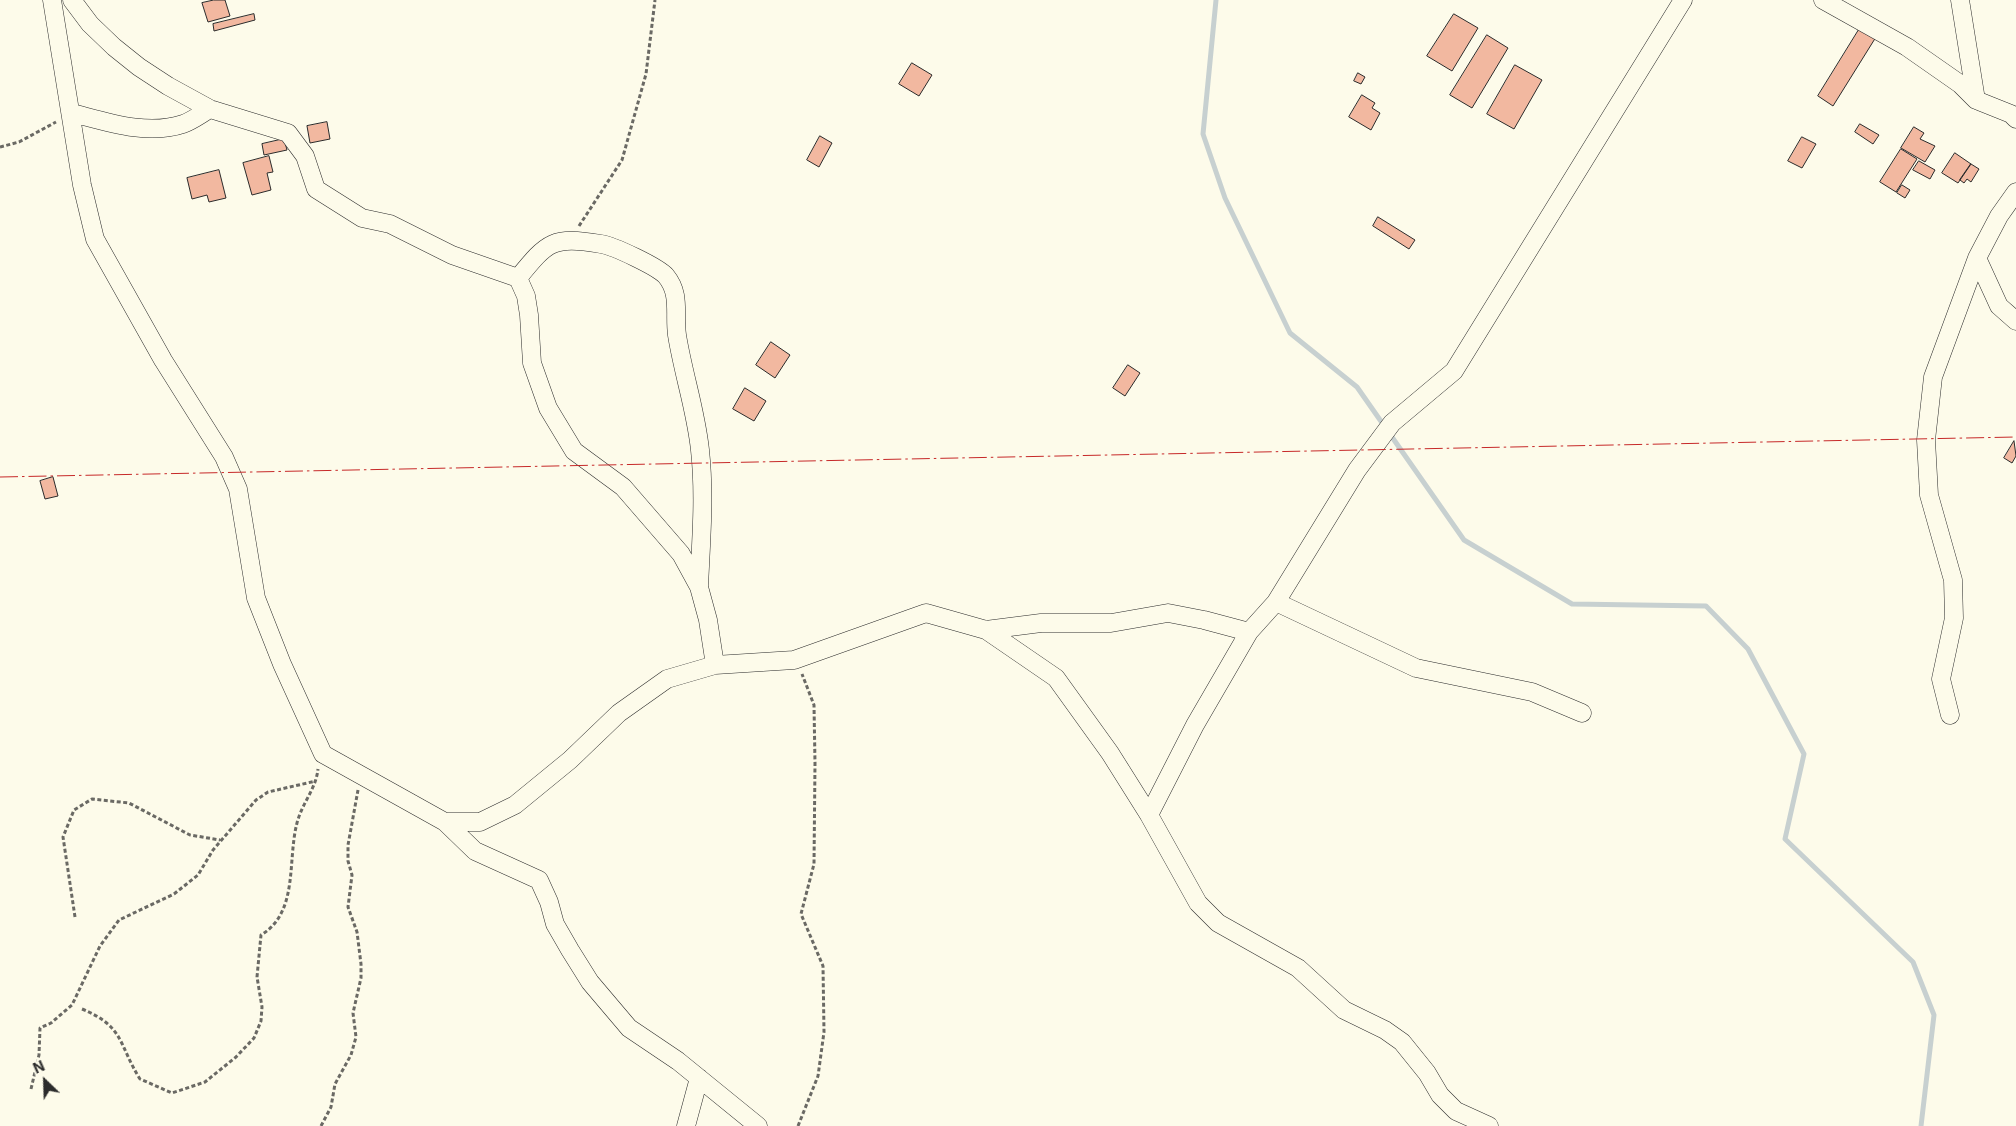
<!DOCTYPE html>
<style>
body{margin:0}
#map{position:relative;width:2016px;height:1126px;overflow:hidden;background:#fdfbea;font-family:Inter,sans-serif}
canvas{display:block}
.north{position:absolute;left:20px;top:1056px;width:50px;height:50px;-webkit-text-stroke:4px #fdfbea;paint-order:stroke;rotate:336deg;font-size:14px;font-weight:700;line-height:20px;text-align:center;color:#2b2b2b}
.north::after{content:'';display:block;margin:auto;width:18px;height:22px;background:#2b2b2b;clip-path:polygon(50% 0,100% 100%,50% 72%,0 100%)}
</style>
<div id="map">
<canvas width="2016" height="1126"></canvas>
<div class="north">N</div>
</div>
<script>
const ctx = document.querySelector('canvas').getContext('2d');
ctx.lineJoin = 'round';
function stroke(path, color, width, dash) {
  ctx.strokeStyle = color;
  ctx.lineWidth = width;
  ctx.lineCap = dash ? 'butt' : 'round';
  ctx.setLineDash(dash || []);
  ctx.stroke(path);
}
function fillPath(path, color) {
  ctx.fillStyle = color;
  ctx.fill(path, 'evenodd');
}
const stream = new Path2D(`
 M1216 0 1203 134 1225 198 1290 333 1357 387 1464 540 1572 604 1706 606 1748 649 1804 754 1785 839 1913 962 1934 1015 1921 1126`);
const building = new Path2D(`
 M214 0H225L230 16 208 22 202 3Z
 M254 14 255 20 214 31 213 24Z
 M1454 14 1478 28 1452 71 1427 56Z
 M1860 28 1876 37 1833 106 1818 96Z
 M1487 35 1508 48 1472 108 1450 95Z
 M912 63 932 75 919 96 899 84Z
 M1515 65 1542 80 1514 129 1487 114Z
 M1358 73 1365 77 1361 84 1354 81Z
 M1362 95 1375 103 1372 108 1380 113 1371 130 1349 117Z
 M327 122 330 139 310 143 307 126Z
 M1860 124 1879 135 1873 144 1855 132Z
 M1914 127 1924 133 1920 139 1935 146 1925 162 1901 148Z
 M820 136 832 143 819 167 807 160Z
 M1802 137 1816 144 1802 168 1788 161Z
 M284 139 287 150 264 155 262 144Z
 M1901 149 1917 159 1896 192 1880 182Z
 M1955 153 1971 164 1958 183 1942 173Z
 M269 156 273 172 267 173 271 190 252 195 243 163Z
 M1919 161 1935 170 1930 179 1913 170Z
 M1971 164 1979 169 1971 182 1967 179 1964 183 1960 180Z
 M219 170 226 198 209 202 207 195 192 199 187 178Z
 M1902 185 1910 190 1905 198 1897 193Z
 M1378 217 1415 240 1409 249 1373 226Z
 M771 342 790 355 775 378 756 365Z
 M1128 365 1140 373 1125 396 1113 388Z
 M745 388 766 401 754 421 733 409Z
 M2014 441 2016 456 2012 463 2004 458Z
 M53 477 58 496 45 499 40 481Z`);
const path = new Path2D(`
 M0 147 19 142 56 122
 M579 226 622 160 646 74 655 0
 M75 917 63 837 74 810 92 799 129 803 190 835 220 840
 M82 1009C125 1027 118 1044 140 1079L172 1093 205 1082 236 1057 254 1038 261 1021 262 1007 257 977 261 935C299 912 287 861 297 823 302 803 316 789 318 769
 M31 1089 39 1055 40 1028 51 1023 72 1005 100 946 119 920 174 894 198 875 213 850 256 800 268 792 316 781
 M321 1126 331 1107 335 1084 351 1055 356 1037 353 1013 361 978V964L357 932 348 907 352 875 348 861V845L358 790
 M798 1126 818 1076 824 1032 823 966 801 914 814 864 815 763 814 705 802 674`);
const minor = new Path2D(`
 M52 0 82 185 95 239 163 360 224 457 238 489 256 598 282 664 323 754 445 822 475 851 539 880 549 902 555 924 570 950 590 982 629 1028 678 1061 758 1126
 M72 0 90 24 114 47 139 67 168 86 210 109 288 133 305 156 316 189 362 218 390 224 452 255 518 278 526 296 529 315 532 363 548 408 574 451 623 487 681 554 699 587 708 620 715 665
 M1823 0 1907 47 1960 84 1976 100 2011 114 2016 119
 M1960 0 1976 100
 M72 113C107 122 147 136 183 124 192 121 201 114 210 109
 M1977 258 1999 306 2016 321
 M518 278C548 241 553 236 601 244 614 246 658 267 666 276 681 294 674 314 677 335 683 373 696 411 700 450 705 496 701 541 699 587
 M1276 602 1416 668 1532 692 1582 713
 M986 630 1041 623H1111L1168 613 1204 620 1249 632
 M1950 715 1941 679 1954 618 1953 580 1929 495 1926 440 1933 377 1977 258 1999 216 2016 192
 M1149 815 1198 903 1218 923 1298 968 1344 1010 1385 1030 1402 1042 1427 1073 1440 1095 1456 1111 1489 1126
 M445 822H480L515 805 570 760 619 713 667 679 715 665 794 660 926 613 986 630 1056 678 1110 753 1149 815 1195 725 1249 632 1276 602 1357 470 1392 423 1454 371 1683 0
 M686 1126 699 1078`);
const power = new Path2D(`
 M0 477 2016 437`);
stroke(stream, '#c7d0d0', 5);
fillPath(building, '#f2b8a0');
stroke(building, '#2b2b2b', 1);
stroke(minor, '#2b2b2b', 19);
stroke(path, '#6a6964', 3, [4, 2.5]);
stroke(minor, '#fdfbea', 18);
stroke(power, '#c62828', 1, [18, 4, 2.5, 4]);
</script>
